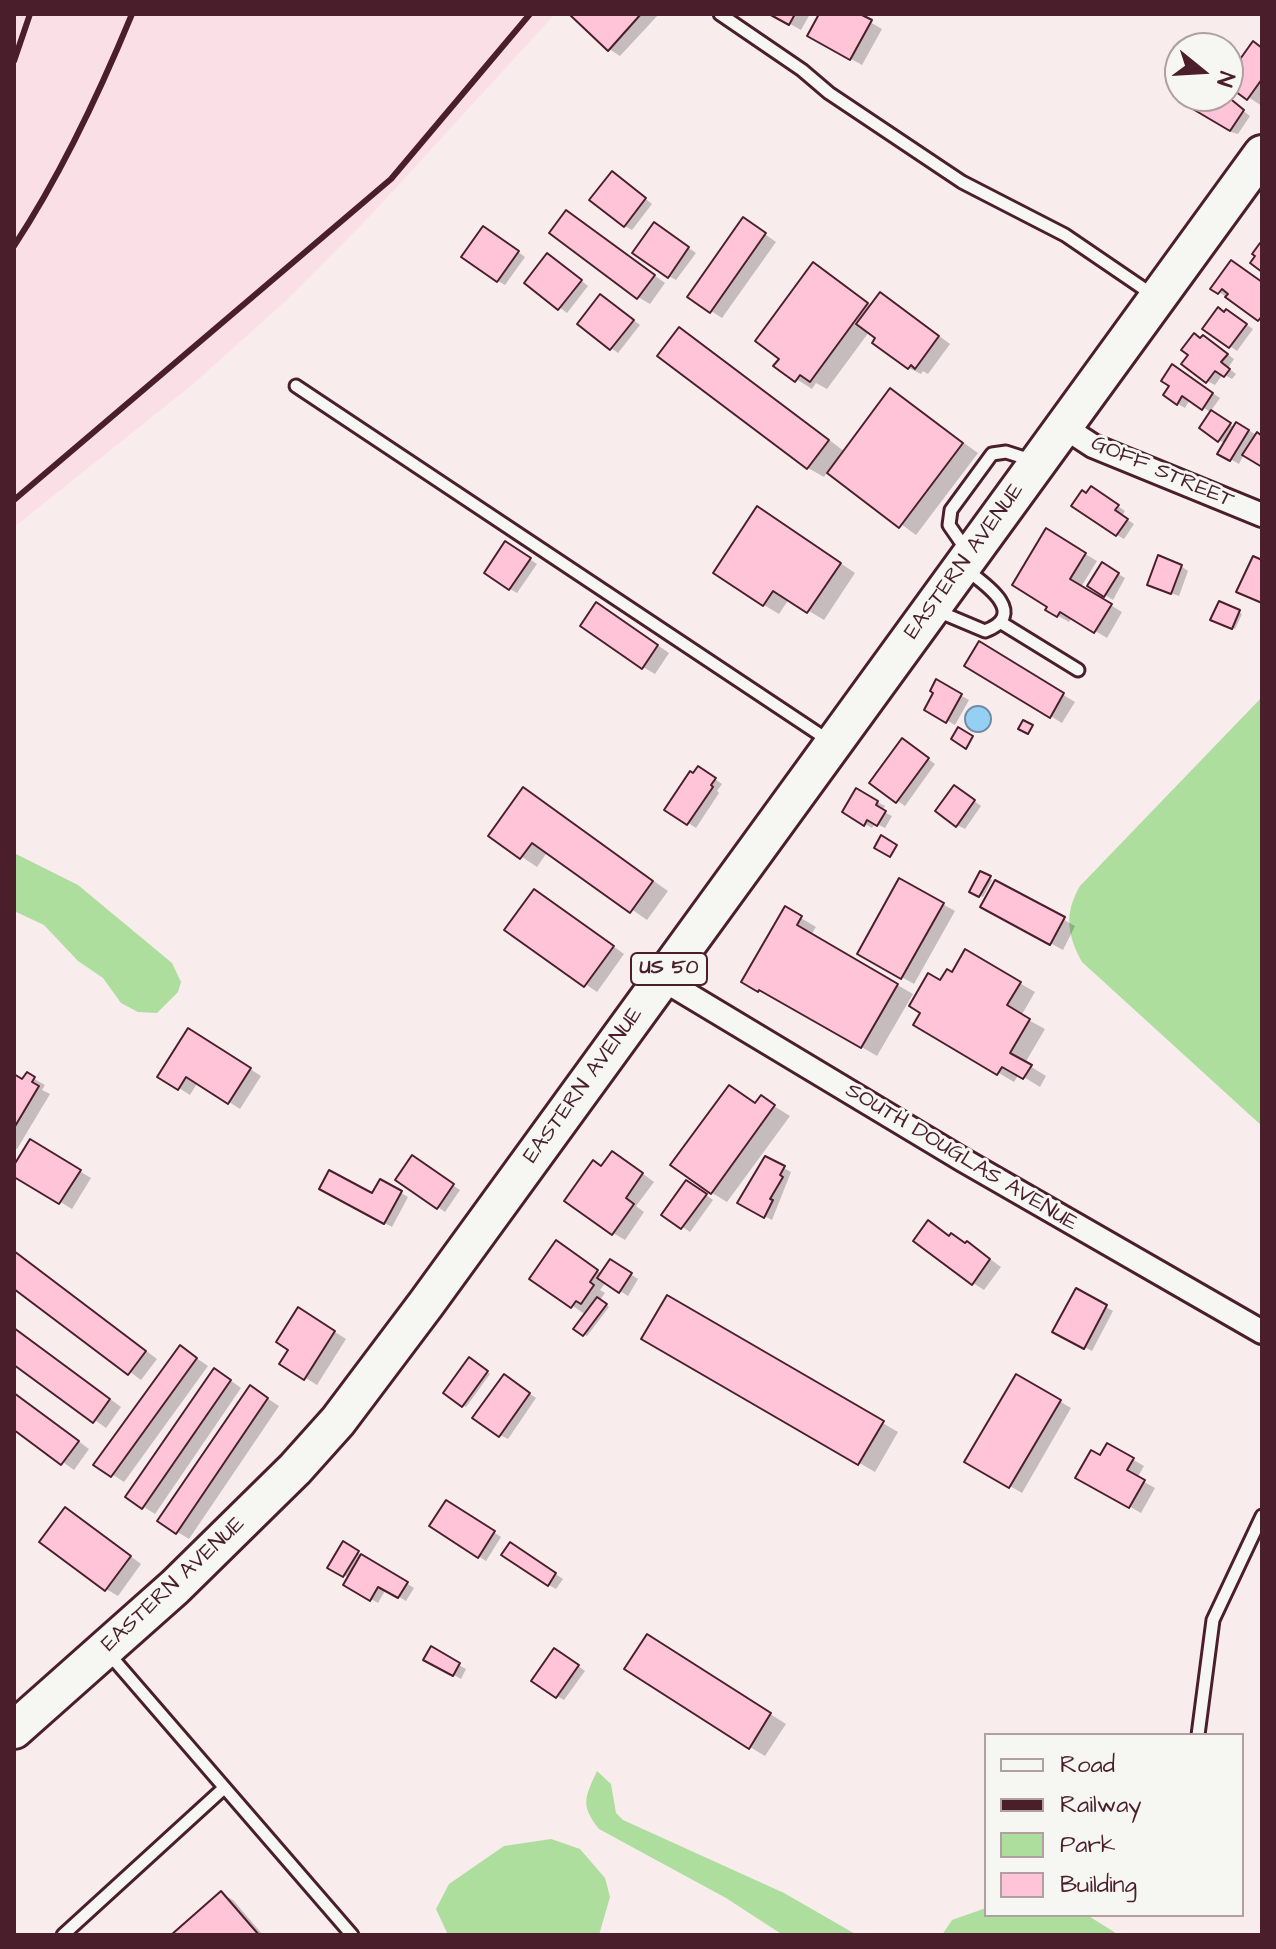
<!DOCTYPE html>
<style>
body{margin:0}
#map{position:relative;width:1276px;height:1949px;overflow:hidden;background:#f8eced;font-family:"Architects Daughter",sans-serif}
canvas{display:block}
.frame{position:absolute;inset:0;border:16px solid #4a1f2b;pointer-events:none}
.legend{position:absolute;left:984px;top:1733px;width:260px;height:184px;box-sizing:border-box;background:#f6f6f2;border:2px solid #b1a0a2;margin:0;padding:10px 14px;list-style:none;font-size:24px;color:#4a1f2b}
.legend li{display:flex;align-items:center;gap:16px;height:40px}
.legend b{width:40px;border:2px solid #b1a0a2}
.north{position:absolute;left:1164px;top:32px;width:80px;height:80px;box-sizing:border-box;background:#f6f6f2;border:2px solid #b1a0a2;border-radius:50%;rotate:108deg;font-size:22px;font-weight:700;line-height:32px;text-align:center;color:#4a1f2b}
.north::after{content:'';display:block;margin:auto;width:28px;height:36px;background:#4a1f2b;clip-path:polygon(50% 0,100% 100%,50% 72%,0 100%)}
</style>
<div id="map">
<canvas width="1276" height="1949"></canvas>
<div class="frame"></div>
<ul class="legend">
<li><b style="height:10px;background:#f6f6f2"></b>Road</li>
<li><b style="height:10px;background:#4a1f2b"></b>Railway</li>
<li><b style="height:22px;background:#adde9e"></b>Park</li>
<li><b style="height:22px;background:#ffc4d7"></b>Building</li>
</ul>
<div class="north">N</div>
</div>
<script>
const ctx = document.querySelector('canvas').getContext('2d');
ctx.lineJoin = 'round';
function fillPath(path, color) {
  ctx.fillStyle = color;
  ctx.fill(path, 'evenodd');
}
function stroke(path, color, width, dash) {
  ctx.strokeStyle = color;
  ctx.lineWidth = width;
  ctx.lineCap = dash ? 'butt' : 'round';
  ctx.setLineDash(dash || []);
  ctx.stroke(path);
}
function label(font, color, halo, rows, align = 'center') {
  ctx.font = font + ' "Architects Daughter",sans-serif';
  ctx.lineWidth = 6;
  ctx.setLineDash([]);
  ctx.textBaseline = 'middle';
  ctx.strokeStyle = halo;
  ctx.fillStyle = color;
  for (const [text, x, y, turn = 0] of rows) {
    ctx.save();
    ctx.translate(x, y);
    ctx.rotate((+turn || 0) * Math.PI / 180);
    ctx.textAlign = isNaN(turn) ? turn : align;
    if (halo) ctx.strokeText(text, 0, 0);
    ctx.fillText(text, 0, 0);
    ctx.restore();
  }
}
const built = new Path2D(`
 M14 14H555L370 216 290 297 192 385 14 527Z`);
const green = new Path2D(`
 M1262 697V1126L1082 962C1067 935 1064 913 1080 886Z
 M14 853 78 885 172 963 181 982 178 992 157 1013 138 1012 121 1003 103 978 78 961 44 925 14 911Z
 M597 1771 611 1784 616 1813 623 1820 784 1893 857 1935H783L726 1898 599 1829C580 1805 585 1797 597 1771Z
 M551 1839 580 1849 605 1878 610 1897 599 1935H448L436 1909 449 1884 504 1846Z
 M986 1908V1915H1087L1119 1935H942L952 1920Z`);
const water = new Path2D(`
 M965 719a13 13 0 1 1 26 0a13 13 0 1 1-26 0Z`);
const shadow = new Path2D(`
 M571 14H659L620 56 609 49Z
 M772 14H810L801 30Z
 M822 14H856L882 29 862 65 810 36Z
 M1262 49V106L1228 84V79Z
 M1192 96H1224L1250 116 1238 134 1231 132 1193 107Z
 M620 178 652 204 632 230 625 226Z
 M578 219 665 283 650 304 638 297Z
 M755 227 776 242 722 318 711 311Z
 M662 229 696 253 676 280 669 276Z
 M491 232 525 257 505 285 498 281Z
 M555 260 588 286 567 313 527 283Z
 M813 264 873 306 892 301 950 344 928 374 923 371 921 374 909 368 875 342 878 338 869 332 827 389 816 383 812 389 776 366 782 359Z
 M1262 283V321L1213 288Z
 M608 301 640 325 618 353 611 348Z
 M1234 316 1253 329 1237 351 1230 346Z
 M680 329 695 338 845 452 891 391 978 453 916 535 828 471 824 477 808 468Z
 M1210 342 1234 359 1228 368 1236 374 1232 379 1223 374 1215 385 1207 381Z
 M1180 371 1220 398 1210 412 1235 428 1237 424 1262 438V465L1244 454 1239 464 1220 453 1226 444 1219 440 1212 413 1190 399 1185 408 1178 404Z
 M1099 493 1125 511 1122 516 1134 524 1124 539 1117 535 1087 496Z
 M774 518 855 573 824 620 789 599 779 614 764 605Z
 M1047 531 1097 561 1081 587 1122 612 1107 638 1072 617 1069 622 1048 610Z
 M513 548 537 564 517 593 510 589Z
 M1103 565 1125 578 1113 600 1090 586Z
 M1181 566 1188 571 1179 596 1157 588Z
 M1220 604 1242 614 1235 629 1213 619Z
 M609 612 669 653 655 674 643 667Z
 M979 644 1075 702 1062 723 966 665Z
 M937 682 969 700 955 725 927 709 936 693Z
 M909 745 935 764 905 806 872 783Z
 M698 768 722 784 717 791 719 793 696 828 667 809Z
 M524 790 668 891 647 920 548 851 537 867 491 836Z
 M857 791 885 806 882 811 892 816 885 828 875 823 872 828 844 812Z
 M961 791 981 806 965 829 957 825Z
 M981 874 992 880 983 897 972 891Z
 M900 880 955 911 914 984 859 953Z
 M996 882 1075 926 1063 950 983 906Z
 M546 898 624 954 597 992 507 930Z
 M786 909 816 927 811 935 913 994 877 1056 776 997 774 999 744 982Z
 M966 952 1035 992 1021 1016 1045 1029 1025 1063 1046 1076 1040 1087 1019 1074 1014 1082 916 1024 941 983 953 975Z
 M201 1037 261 1076 240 1109 198 1082 190 1095 160 1076Z
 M27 1075 45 1085 42 1090 50 1094 17 1149 14 1147V1076L23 1082Z
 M761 1098 790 1116 727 1202 712 1193Z
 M31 1142 91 1178 72 1209 14 1174V1169Z
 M766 1158 791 1172 772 1220 739 1202Z
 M624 1160 654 1182 636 1206 644 1212 625 1240 613 1233 603 1168Z
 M419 1162 460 1190 445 1212 438 1207Z
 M381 1181 408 1197 392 1227 321 1188 373 1195Z
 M694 1186 713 1200 690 1232 664 1214Z
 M950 1237 979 1251 1001 1267 984 1290 973 1283Z
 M568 1250 602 1274 610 1261 638 1279 628 1296 606 1282 600 1290 605 1293 600 1300 609 1307 587 1336 576 1329 586 1315 532 1278Z
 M14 1251 157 1359 141 1380 14 1286Z
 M1077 1291 1113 1311 1092 1351 1055 1331Z
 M667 1297 898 1432 875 1472 644 1338Z
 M310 1316 346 1339 317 1385 282 1363Z
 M14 1328 121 1407 106 1428 14 1362Z
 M180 1347 208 1366 124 1482 96 1464Z
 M470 1360 490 1374 466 1407 446 1393Z
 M1017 1376 1071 1408 1022 1493 967 1461Z
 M226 1377 241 1388 155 1514 128 1497Z
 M511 1380 536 1398 508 1439 500 1435Z
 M14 1393 89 1449 74 1470 14 1427Z
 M262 1395 279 1406 189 1539 160 1521Z
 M1108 1445 1144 1466 1137 1478 1155 1488 1141 1513 1078 1477 1101 1458Z
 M454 1506 501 1537 486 1561 431 1525Z
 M77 1516 141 1564 118 1596 106 1589Z
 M344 1544 414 1588 406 1601 386 1589 378 1603 345 1584 349 1578 330 1567Z
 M518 1549 563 1579 556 1589 549 1585Z
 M663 1646 786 1724 765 1756 750 1747Z
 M431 1649 466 1669 461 1679 426 1659Z
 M562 1654 585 1671 564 1700 557 1696Z
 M221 1894 233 1900 263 1935H174Z`);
const building = new Path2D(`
 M569 14H641L608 51Z
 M769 14H795L789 25Z
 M819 14H860L872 20 850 60 807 36Z
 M1253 41 1262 48V79L1247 100 1228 86V76Z
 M1190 96H1227L1244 110 1230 131 1191 108 1192 105 1186 101Z
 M612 171 646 198 624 227 589 200Z
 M566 210 655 275 637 299 549 233Z
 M743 217 766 233 710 313 687 297Z
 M654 222 689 247 668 278 632 253Z
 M483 226 519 251 497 282 461 257Z
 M1260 243 1262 245V272L1250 263 1255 256 1252 254Z
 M547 253 582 280 558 310 524 283Z
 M1231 260 1262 282V316L1258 321 1225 297 1228 294 1222 289 1218 294 1210 289Z
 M813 262 868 303 810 382 800 375 795 382 773 366 779 359 755 341Z
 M880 292 939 336 915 369 911 365 908 369 872 343 875 338 856 324Z
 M600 294 634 320 610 350 577 324Z
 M1218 307 1224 312 1226 309 1247 324 1229 348 1202 329Z
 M679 327 829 440 807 469 657 356Z
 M1194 333 1200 338 1203 335 1228 354 1221 362 1230 369 1224 377 1215 371 1206 383 1181 364 1188 355 1181 350Z
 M1172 364 1213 393 1202 410 1182 396 1177 405 1163 395 1169 386 1161 381Z
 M890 388 963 443 899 528 827 473Z
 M1211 410 1231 423 1218 442 1199 428Z
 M1236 422 1249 430 1230 461 1217 454Z
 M1257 432 1262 436V467L1242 455Z
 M1091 486 1119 505 1115 510 1128 519 1116 536 1071 506 1082 490 1086 493Z
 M757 506 841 563 807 613 773 591 763 606 713 573Z
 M1046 528 1086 553 1070 579 1112 604 1094 633 1060 612 1057 617 1045 610 1047 607 1012 585Z
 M505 541 531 558 509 590 484 573Z
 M1158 555 1182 565 1171 594 1147 585Z
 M1253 556 1262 560V603L1236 592Z
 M1102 562 1119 573 1104 597 1087 586Z
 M1219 601 1240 610 1232 629 1210 620Z
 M596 602 658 645 642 669 580 626Z
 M979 641 1064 693 1050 718 964 666Z
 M936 679 962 694 946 723 924 710 933 693 930 691Z
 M1023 720 1033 725 1028 734 1018 729Z
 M958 727 973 736 966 749 951 739Z
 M902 738 929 758 896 803 869 783Z
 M698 766 716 778 711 785 713 787 687 825 664 810 690 771 693 773Z
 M954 785 975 800 956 827 935 811Z
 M523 787 653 881 630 913 532 843 520 859 488 836Z
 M856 788 878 801 876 805 886 811 877 826 867 820 864 826 842 812Z
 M881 835 897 845 890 857 874 848Z
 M980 871 991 876 979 897 969 892Z
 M899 878 944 903 901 979 857 954Z
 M995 880 1065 917 1050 945 980 907Z
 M534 889 614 946 584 987 504 930Z
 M785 906 802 916 797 925 898 984 861 1048 759 990 758 992 741 982Z
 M965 949 1021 982 1007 1005 1030 1019 1010 1053 1032 1065 1023 1079 1002 1067 997 1075 913 1025 920 1013 909 1006 928 973 940 980 947 969 952 972Z
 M188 1028 251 1068 228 1104 186 1077 178 1090 157 1077Z
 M27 1072 35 1077 32 1082 39 1086 14 1128V1074L22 1079Z
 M729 1085 755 1103 761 1095 775 1105 711 1194 670 1165Z
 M30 1139 81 1170 59 1204 14 1177V1165Z
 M612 1151 643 1173 626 1198 634 1204 612 1235 564 1201 593 1160 601 1166Z
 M412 1155 454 1184 437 1209 395 1180Z
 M765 1156 785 1166 780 1175 783 1177 770 1199 773 1200 764 1218 737 1203Z
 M329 1170 372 1193 380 1179 402 1191 384 1224 319 1189Z
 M686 1180 707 1194 681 1229 661 1215Z
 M928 1220 949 1236 951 1233 965 1243 967 1241 990 1259 972 1285 913 1241Z
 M556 1240 598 1270 590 1282 594 1285 581 1304 576 1301 571 1308 529 1279Z
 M14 1251 146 1351 128 1375 14 1289Z
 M610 1259 632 1273 619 1293 597 1278Z
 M1076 1288 1107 1305 1084 1349 1052 1332Z
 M667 1295 884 1421 858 1465 641 1339Z
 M597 1297 607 1304 583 1336 573 1329Z
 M298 1307 335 1331 304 1380 279 1364 288 1350 276 1342Z
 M14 1328 110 1399 93 1423 14 1365Z
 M180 1345 197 1358 111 1477 93 1465Z
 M469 1357 488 1371 462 1407 443 1393Z
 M214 1368 231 1380 142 1509 125 1497Z
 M504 1374 530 1393 499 1437 472 1418Z
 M1016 1374 1061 1400 1009 1488 964 1462Z
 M250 1385 268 1398 176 1534 157 1521Z
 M14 1393 79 1441 61 1465 14 1430Z
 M1107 1443 1134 1458 1127 1470 1145 1480 1129 1508 1075 1478 1091 1450 1100 1455Z
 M446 1500 495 1531 478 1558 429 1526Z
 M65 1507 131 1556 105 1591 39 1542Z
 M343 1541 359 1551 343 1577 327 1568Z
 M510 1542 556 1573 548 1586 501 1555Z
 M361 1554 408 1582 398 1598 378 1587 370 1601 343 1585Z
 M647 1634 771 1713 749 1749 624 1669Z
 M431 1646 460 1663 453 1676 423 1660Z
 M554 1648 579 1665 556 1698 531 1681Z
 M221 1891 259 1935H171Z`);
const service = new Path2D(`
 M720 14 802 70 829 93 962 182 1065 235 1153 295
 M296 386 828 740
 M967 551 949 525 951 510 992 454 1006 452 1034 461
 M935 610 985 631C1030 614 984 583 965 569
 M1000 622 1078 670
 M109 1654 352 1935
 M1198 1735 1213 1620 1262 1516
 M63 1935 224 1788`);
const minor = new Path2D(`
 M1064 427 1093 446 1262 515
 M662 979 963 1160 1262 1332`);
const primary = new Path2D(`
 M14 1730 175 1587 295 1469 338 1421 426 1304 1262 154`);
const rail = new Path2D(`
 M14 61 30 14
 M14 246C62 173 99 94 132 14
 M14 500 391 179 530 14`);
const shields = [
 [669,969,76]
];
const shieldNames = [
 ["US 50",669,969]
];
const streetNames = [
 ["GOFF STREET",1162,473,23],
 ["EASTERN AVENUE",965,562,-54],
 ["EASTERN AVENUE",584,1086,-54],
 ["SOUTH DOUGLAS AVENUE",961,1158,31],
 ["EASTERN AVENUE",174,1585,-43]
];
fillPath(built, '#fae0e6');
fillPath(green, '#adde9e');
fillPath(water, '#93d0f3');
stroke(water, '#7689a3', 2);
fillPath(shadow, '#0003');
fillPath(building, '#ffc4d7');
stroke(building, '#4a1f2b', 2);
stroke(service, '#4a1f2b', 17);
stroke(minor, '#4a1f2b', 28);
stroke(primary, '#4a1f2b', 42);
stroke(service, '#f6f6f2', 11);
stroke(minor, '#f6f6f2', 22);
stroke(primary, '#f6f6f2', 36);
stroke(rail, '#4a1f2b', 6);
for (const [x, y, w] of shields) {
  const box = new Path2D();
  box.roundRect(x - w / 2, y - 16, w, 32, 6);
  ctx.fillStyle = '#f6f6f2';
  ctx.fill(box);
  stroke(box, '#4a1f2b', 2);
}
label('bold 20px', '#4a1f2b', null, shieldNames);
label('22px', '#4a1f2b', '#f6f6f2', streetNames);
</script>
